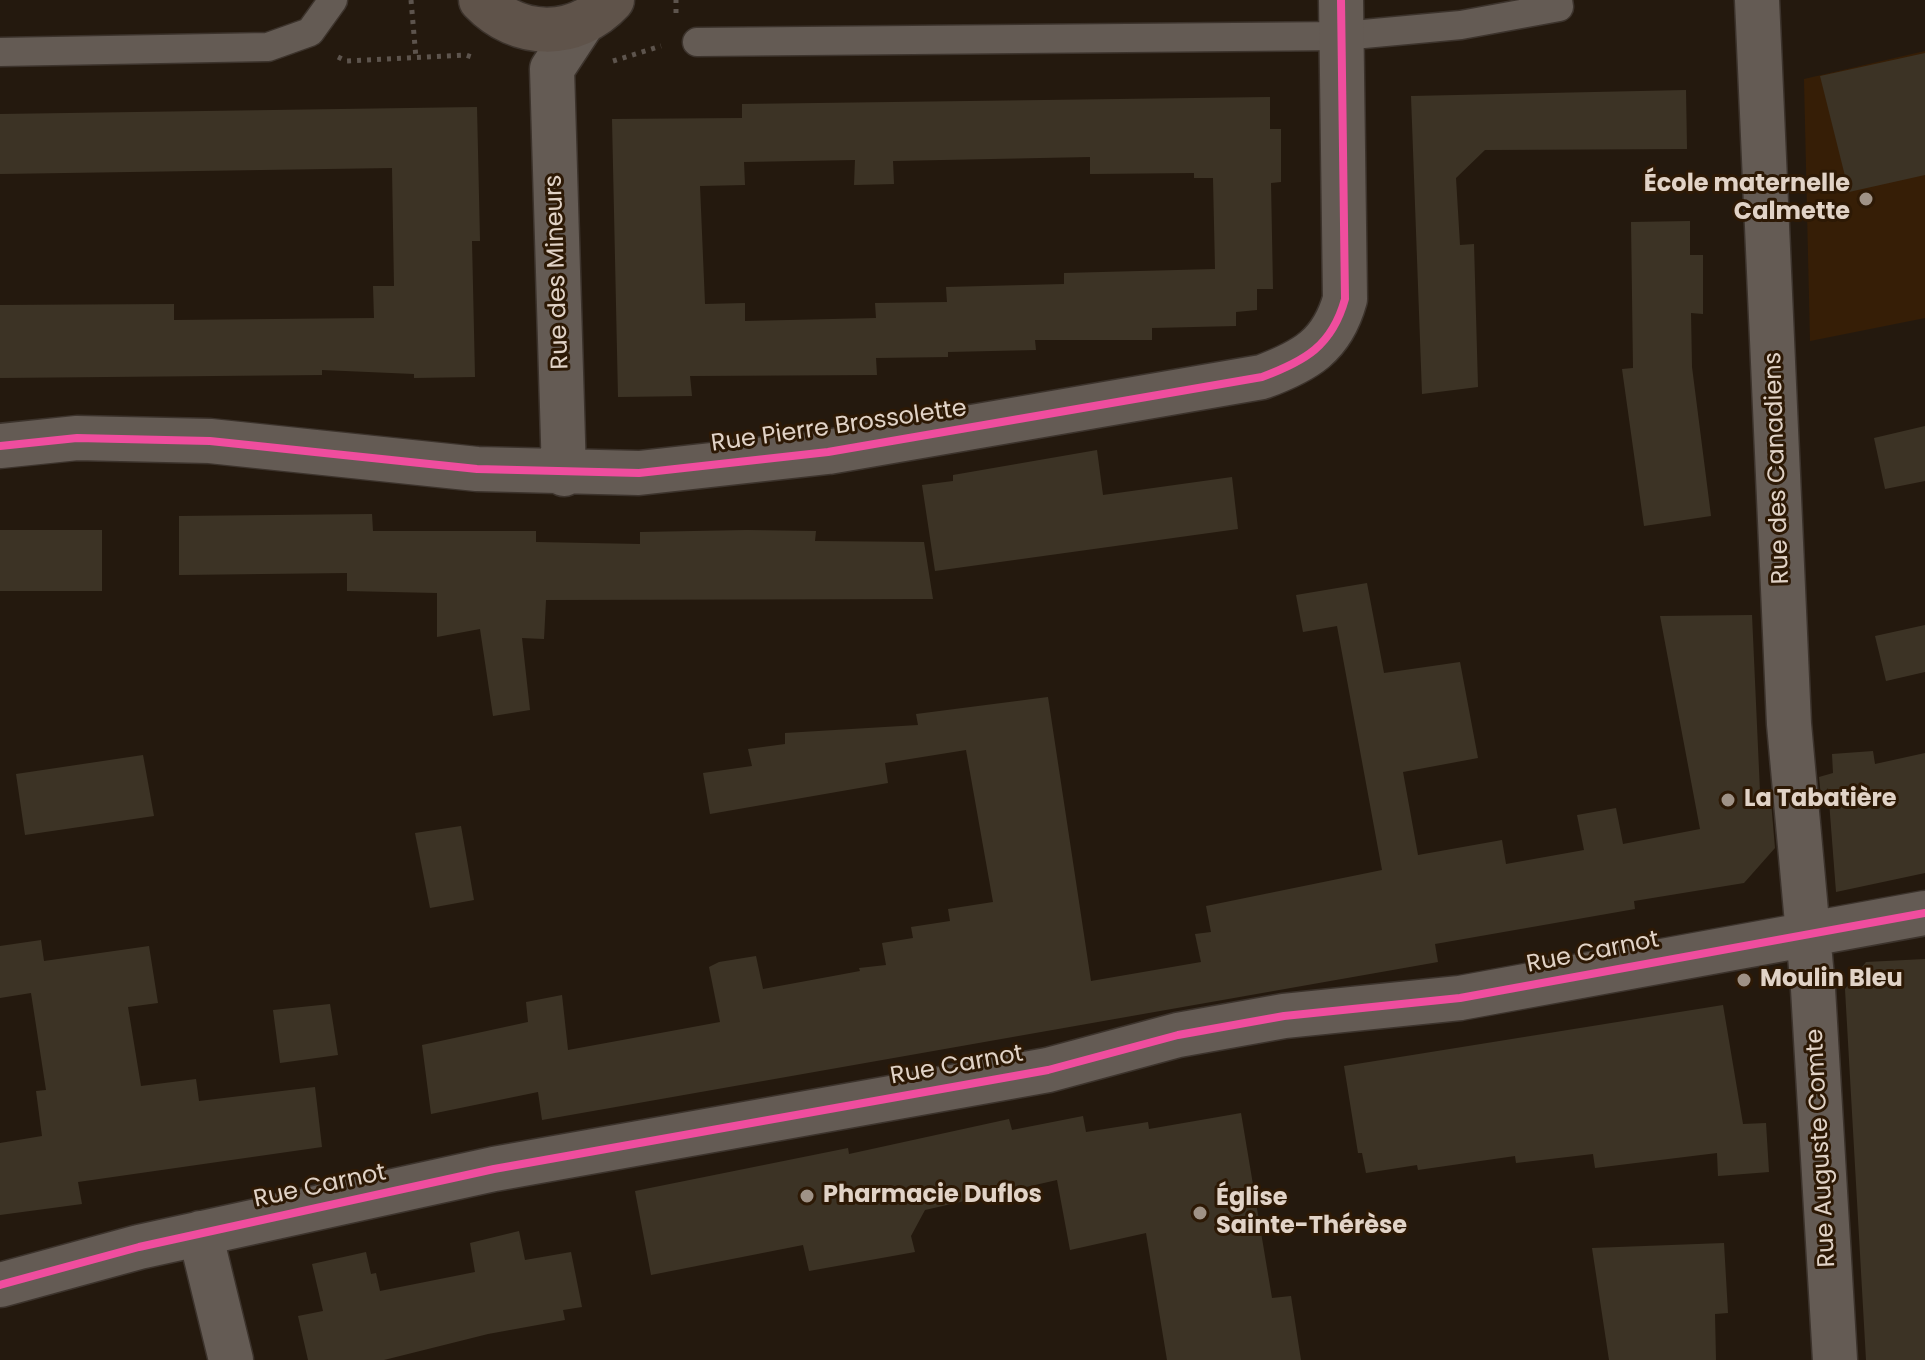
<!DOCTYPE html>
<meta charset="utf-8">
<style>
body{margin:0}
canvas{display:block;background:#24190e}
</style>
<canvas width="1925" height="1360"></canvas>
<script>
const ctx = document.querySelector('canvas').getContext('2d');
ctx.lineJoin = 'round';
function fillPath(path, color) {
  ctx.fillStyle = color;
  ctx.fill(path, 'evenodd');
}
function stroke(path, color, width, dash) {
  ctx.strokeStyle = color;
  ctx.lineWidth = width;
  ctx.lineCap = dash ? 'butt' : 'round';
  ctx.setLineDash(dash || []);
  ctx.stroke(path);
}
function label(font, color, halo, rows, align = 'center') {
  ctx.font = font + ' Poppins,sans-serif';
  ctx.lineWidth = 6;
  ctx.setLineDash([]);
  ctx.textBaseline = 'middle';
  ctx.strokeStyle = halo;
  ctx.fillStyle = color;
  for (const [text, x, y, turn = 0] of rows) {
    ctx.save();
    ctx.translate(x, y);
    ctx.rotate((+turn || 0) * Math.PI / 180);
    ctx.textAlign = isNaN(turn) ? turn : align;
    if (halo) ctx.strokeText(text, 0, 0);
    ctx.fillText(text, 0, 0);
    ctx.restore();
  }
}
const built = new Path2D(`
 M1925 51V318L1810 341 1804 79Z`);
const building = new Path2D(`
 M1925 53V175L1849 192 1820 76Z
 M1686 90 1687 149 1485 150 1456 178 1460 245 1474 244 1478 387 1422 394 1411 96Z
 M1270 97V129H1281V182L1271 183 1273 289H1257V310L1236 312V326L1152 328V340H1035L1036 350 948 352V357L876 358 877 375 690 376 692 396 618 397 612 119 742 118V104ZM1090 157V174L1194 173V178H1213L1215 269 1064 273V284L946 287 947 302 875 303 876 318 745 321V303L705 304 700 186 745 185 744 162 855 160 854 185 894 184 893 161Z
 M477 107 480 241H472L475 377 414 378V374L322 370V375L0 378V305L174 304V320L374 318 373 286H394L392 168 0 174V114Z
 M1690 221V255H1703V314L1691 313 1692 367 1711 516 1644 526 1622 369 1633 368 1631 222Z
 M1925 426V481L1885 489 1874 438Z
 M1097 450 1103 495 1232 477 1238 529 935 571 922 485 953 481V475Z
 M372 514 373 531H536V542L640 544V532L747 530 816 531 815 541 924 542 933 599 546 600 544 639 522 638 530 710 493 716 480 629 437 637V593L347 591V573L179 575V516Z
 M0 530H102V591H0Z
 M1367 583 1384 673 1460 662 1478 758 1403 772 1418 855 1502 840 1506 864 1584 850 1577 815 1616 808 1623 844 1700 829 1660 616 1752 615 1760 792 1770 790 1775 848 1744 883 1634 901 1635 909 1435 944 1438 962 542 1120 538 1092 431 1114 422 1045 528 1022 526 1002 562 995 568 1050 720 1022 709 967 719 962 756 956 763 989 860 971 859 968 886 965 882 943 913 938 911 927 950 921 948 909 993 902 966 750 885 763 888 783 710 814 703 773 752 766 748 749 785 744V733L918 725 916 714 1048 697 1091 981 1201 962 1195 934 1211 932 1206 906 1382 870 1337 626 1303 632 1296 595Z
 M1925 625V672L1886 681 1875 636Z
 M1873 751 1875 764 1925 753V873L1836 892 1828 788 1821 797 1819 777 1833 773 1832 754Z
 M143 755 154 816 25 835 16 774Z
 M461 826 474 900 430 908 415 833Z
 M41 940 44 961 149 946 158 1003 128 1007 141 1086 196 1079 199 1101 315 1087 322 1147 78 1182 82 1204 0 1215V1143L42 1136 36 1091 46 1090 31 993 0 998V946Z
 M1925 959V1360H1866L1845 989 1866 962Z
 M330 1004 338 1055 280 1063 273 1010Z
 M1723 1005 1743 1124 1766 1123 1769 1172 1718 1176 1717 1153 1595 1168 1593 1154 1516 1163 1515 1156 1418 1170 1417 1165 1366 1173 1362 1153H1358L1344 1066Z
 M1241 1113 1272 1298 1291 1296 1301 1360H1167L1146 1233 1070 1250 1057 1180 925 1210 911 1236 915 1252 809 1271 803 1245 651 1275 635 1191 848 1148 849 1154 1009 1119 1012 1130 1083 1116 1086 1132 1148 1122 1149 1129Z
 M519 1231 525 1260 571 1252 582 1307 563 1310 565 1320 488 1334 384 1360H308L298 1316 323 1311 312 1264 366 1252 371 1274 376 1273 380 1291 475 1272 470 1243Z
 M1724 1243 1728 1313 1715 1314 1716 1360H1609L1592 1248Z`);
const path = new Path2D(`
 M411 0 416 58
 M676 13V0
 M338 57 346 61 466 55 475 58
 M613 61 661 46`);
const lane = new Path2D(`
 M697 42 1342 36 1461 25 1559 7 1558 0
 M0 52 268 47 310 32 333 0`);
const street = new Path2D(`
 M1757 0 1789 724 1813 989 1835 1360
 M0 446 77 438 210 441 477 469 639 473 828 452 1262 377C1305 361 1332 346 1345 299L1341 0
 M564 474 552 69 583 22
 M200 1233 231 1360
 M0 1285 139 1247 494 1169 1048 1070 1178 1035 1284 1016 1460 998 1925 913`);
const secondary = new Path2D(`
 M481 0C518 39 575 40 612 0`);
const cycleway = new Path2D(`
 M0 446 77 438 210 441 477 469 639 473 828 452 1262 377C1305 361 1332 346 1345 299L1341 0
 M0 1285 139 1247 494 1169 1048 1070 1178 1035 1284 1016 1460 998 1925 913`);
const markers = [
 [1866,199,8,"#9f9286"],
 [1728,800,8,"#9f9286"],
 [1744,980,8,"#9f9286"],
 [807,1196,8,"#9f9286"],
 [1200,1213,8,"#9f9286"]
];
const poiNames = [
 ["École maternelle",1850,185,"right"],
 ["Calmette",1850,213,"right"],
 ["La Tabatière",1744,800],
 ["Moulin Bleu",1760,980],
 ["Pharmacie Duflos",823,1196],
 ["Église",1216,1199],
 ["Sainte-Thérèse",1216,1227]
];
const streetNames = [
 ["Rue des Mineurs",558,272,-92],
 ["Rue Pierre Brossolette",839,427,-8],
 ["Rue des Canadiens",1778,468,-92],
 ["Rue Carnot",1593,953,-11],
 ["Rue Carnot",957,1066,-10],
 ["Rue Auguste Comte",1822,1148,-93],
 ["Rue Carnot",320,1187,-12]
];
fillPath(built, '#361e06');
fillPath(building, '#3c3325');
stroke(lane, '#3c332c', 31);
stroke(street, '#3c332c', 47);
stroke(secondary, '#3c332c', 47);
stroke(path, '#5d544d', 5, [4, 6]);
stroke(lane, '#645b54', 28);
stroke(street, '#645b54', 44);
stroke(secondary, '#5f534a', 44);
stroke(cycleway, '#ef4d9e', 8);
for (const [x, y, r, color] of markers) {
  const dot = new Path2D();
  dot.arc(x, y, r, 0, 2 * Math.PI);
  ctx.fillStyle = color;
  ctx.fill(dot);
  stroke(dot, '#2d1905', 3);
}
label('bold 24px', '#e1d3c7', '#2d1905', poiNames, 'left');
label('24px', '#e1d3c7', '#2d1905', streetNames);
</script>
